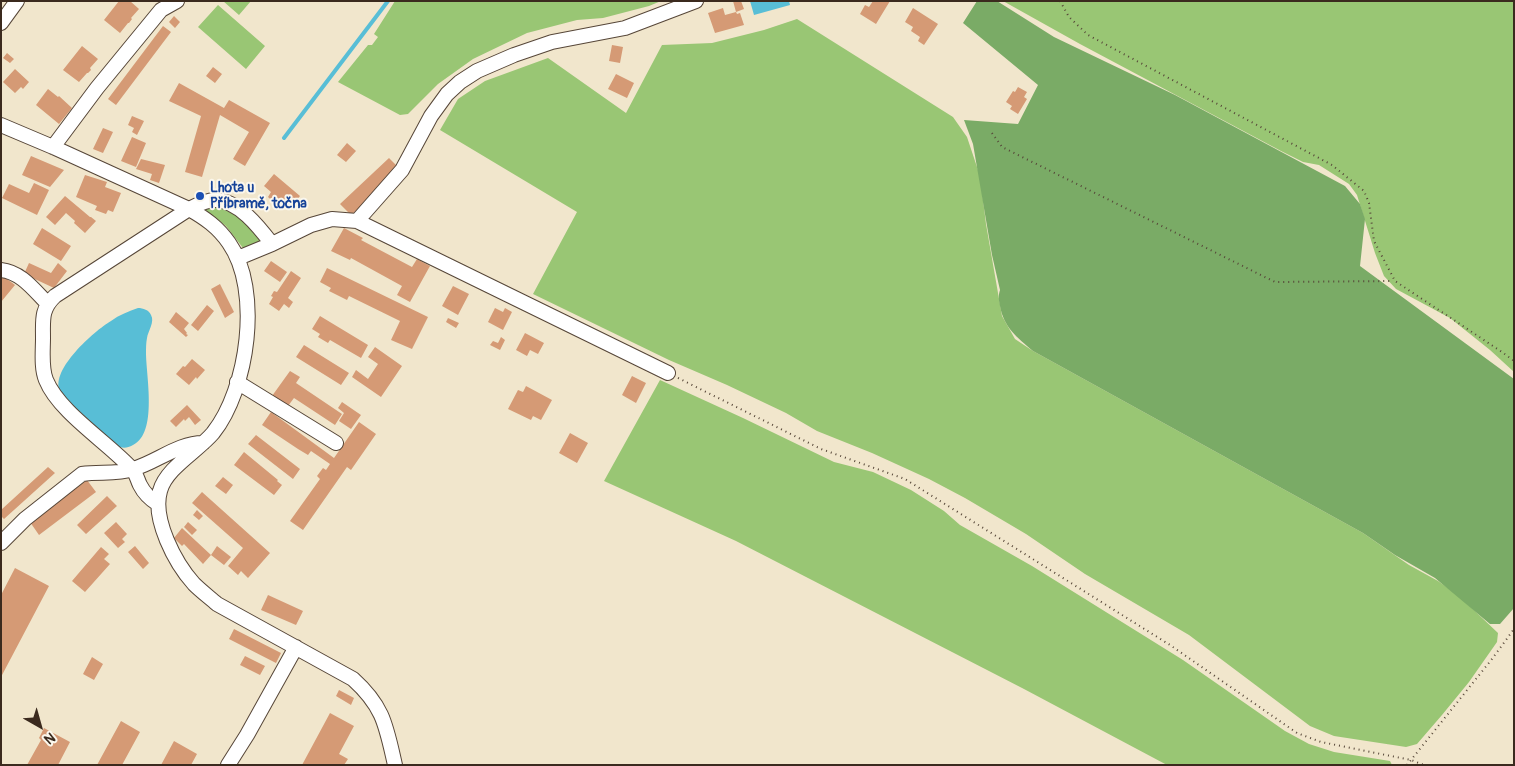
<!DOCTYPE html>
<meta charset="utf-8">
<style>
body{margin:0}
#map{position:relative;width:1515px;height:766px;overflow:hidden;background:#f1e6cc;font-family:Pangolin,sans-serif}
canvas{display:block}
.frame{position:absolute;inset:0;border:2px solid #3b2a1e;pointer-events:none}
.north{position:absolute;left:15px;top:701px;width:50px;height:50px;-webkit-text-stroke:4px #fbf7ec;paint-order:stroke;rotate:142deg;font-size:14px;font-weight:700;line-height:20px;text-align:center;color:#3b2a1e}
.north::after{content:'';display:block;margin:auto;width:18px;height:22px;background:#3b2a1e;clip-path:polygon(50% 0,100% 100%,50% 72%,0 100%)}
</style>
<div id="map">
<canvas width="1515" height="766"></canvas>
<div class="frame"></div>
<div class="north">N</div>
</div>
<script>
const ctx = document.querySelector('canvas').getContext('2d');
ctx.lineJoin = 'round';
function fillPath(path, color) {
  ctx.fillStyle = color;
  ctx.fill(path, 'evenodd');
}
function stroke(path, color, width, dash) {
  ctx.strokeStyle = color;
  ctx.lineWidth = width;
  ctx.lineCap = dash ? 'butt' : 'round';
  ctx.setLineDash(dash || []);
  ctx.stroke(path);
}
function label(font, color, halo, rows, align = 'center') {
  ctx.font = font + ' Pangolin,sans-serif';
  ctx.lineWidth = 4;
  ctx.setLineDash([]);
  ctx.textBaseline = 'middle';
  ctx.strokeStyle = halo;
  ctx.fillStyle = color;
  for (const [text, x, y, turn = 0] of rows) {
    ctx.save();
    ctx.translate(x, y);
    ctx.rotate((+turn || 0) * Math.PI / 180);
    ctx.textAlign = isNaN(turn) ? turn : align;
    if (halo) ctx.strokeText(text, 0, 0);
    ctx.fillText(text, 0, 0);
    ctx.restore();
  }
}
const green = new Path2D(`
 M223 1H251L239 15Z
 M395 1H661L649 6 603 18 577 20 527 33 473 59 438 84 408 114 400 115 338 82 368 45H372L378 37 374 34Z
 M1003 1H1514V372L1490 350 1450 318 1396 289 1384 276 1375 253 1357 195 1349 184 1319 165 1303 162 1281 151 1080 44Z
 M218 5 265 46 246 69 198 27Z
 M797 19 953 117 967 137 980 176 986 224 1002 316 1015 339 1033 351 1363 533 1409 565 1438 581 1459 596 1498 633 1497 642 1469 682 1442 715 1417 744 1406 747 1334 736 1310 726 1189 635 1085 574 1026 534 965 498 929 479 872 453 817 431 786 413 727 385 669 360 533 294 577 212 440 130 458 99 485 81 548 58 626 113 662 45 712 43 764 30Z
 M217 205 247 222 264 241 243 248 226 226 204 209Z
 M660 380 743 418 834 462 873 472 911 490 944 511 960 525 1032 566 1183 660 1285 731 1309 744 1334 752 1390 761 1392 765H1167L1024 689 736 541 604 481Z`);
const forest = new Path2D(`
 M977 1H997L1054 37 1175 95 1345 186 1360 204 1365 219 1360 266 1514 379V608L1500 624H1490L1435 578 1395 555 1363 533 1033 351C1017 337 1004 328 1000 306 999 301 998 296 1000 290L992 255 973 144 964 120 1018 124 1038 85 963 23Z`);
const water = new Path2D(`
 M750 1H789L790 5 754 15Z
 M138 308C143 308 149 310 151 315 155 322 148 331 147 338 146 343 146 348 146 353 146 376 158 433 133 445 126 449 121 448 115 445 103 433 91 422 79 411 73 405 64 398 60 391 50 370 94 331 111 321 119 315 129 311 138 308Z`);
const stream = new Path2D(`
 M284 138 388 1`);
const building = new Path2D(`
 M119 1H130L139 9 131 18 132 19 129 23H128L120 33 104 20Z
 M733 1H741L744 9 736 12 737 14 740 13 744 25 715 33 708 13 723 8 725 15 736 12Z
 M873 1H890L876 24 860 14 865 5 869 7Z
 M913 8 938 24 924 45 918 41 920 37 911 31 913 27 905 22Z
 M174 16 180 22 175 28 169 22Z
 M163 26 171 32 116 105 108 99Z
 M612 45 623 47 620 63 609 61Z
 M82 46 98 59 90 68 91 70 88 73H87L79 82 63 70Z
 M7 53 14 59 10 63 3 58Z
 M213 67 222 74 215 83 206 76Z
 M15 69 29 82 23 89 21 87 15 93 3 82Z
 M616 74 634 83 627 98 608 89Z
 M179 83 224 108 229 100 270 123 245 166 233 159 249 132 220 115 202 177 185 172 201 116 169 101Z
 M1018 87 1027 92 1024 97 1027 99 1018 114 1010 109 1012 106 1006 102 1013 91 1015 92Z
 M48 89 58 97 59 96 72 108 59 124 36 105Z
 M132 116 144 121 137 135 132 132 134 128 128 125Z
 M103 128 113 132 103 153 93 149Z
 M132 137 146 143 136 167 121 161Z
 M347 143 356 151 346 162 337 155Z
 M31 156 64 170 50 187 22 175Z
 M389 158 400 169 391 180 351 215 340 204Z
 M141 159 165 165 159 183 150 180 152 174 136 169Z
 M274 174 300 196 290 208 283 202 279 207 268 197 271 192 264 186Z
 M85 175 107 182 105 187 121 193 113 212 108 210 106 214 95 210 97 206 76 197Z
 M34 183 49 190 37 215 2 198 9 184 29 193Z
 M65 196 90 217H91L96 221 85 233 74 223 75 221 66 213 55 225 46 217Z
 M42 228 71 246 61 261 33 244Z
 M344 228 363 238 361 240 412 267 417 259 430 266 410 302 397 295 402 286 351 258 350 260 331 251Z
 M271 261 287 272 280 282 264 271Z
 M29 263 51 273 58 263 67 271 54 288 24 274Z
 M327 268 428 317 412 349 391 340 400 321 349 296 347 300 329 291 331 288 320 282Z
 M291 271 301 278 288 298 293 302 289 308 284 304 279 311 269 304 273 297 271 296 274 291 277 292Z
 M3 276 15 285 1 302V279Z
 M220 284 234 312 225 318 211 289Z
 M453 286 469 294 458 315 442 306Z
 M207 305 214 311 198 331 191 325Z
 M495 308 503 312 505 308 512 312 503 330 488 322Z
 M176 312 189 323 184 329 187 333 186 334 188 335 186 337 169 322Z
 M320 316 368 345 361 358 330 340 328 343 318 337 320 334 312 329Z
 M448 318 459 323 456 328 446 322Z
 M525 333 544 343 538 354 530 350 527 356 516 350Z
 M501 337 505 340 500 350 490 345 493 341 498 343Z
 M304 345 349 373 341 385 296 357Z
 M375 347 402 366 381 397 352 377 356 370 368 379 378 364 368 357Z
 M192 359 205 370 197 379 196 377 189 385 176 374 183 366 185 367Z
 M290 371 300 377 296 383 342 414 335 425 294 398 288 406 272 396Z
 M632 376 646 383 636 403 622 395Z
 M526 386 552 400 541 420 533 416 531 420 508 409 518 390 523 392Z
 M342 402 361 415 351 429 339 421 344 413 338 408Z
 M187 405 201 420 195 425 189 417 185 421 184 419 176 427 170 421Z
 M271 412 334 458 359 422 376 434 351 470 347 467 303 530 290 521 320 479 317 476 323 468 326 470 330 464 311 451 308 455 298 449 262 425Z
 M570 433 588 443 577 463 559 453Z
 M256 435 300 469 293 479 248 444Z
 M244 452 278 480 277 481 282 485 274 495 234 465Z
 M48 467 55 473 4 519 1 516V510Z
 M223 477 233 485 226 494 215 486Z
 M87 480 96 492 39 535 30 522Z
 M202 492 270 553 248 578 241 571 238 575 228 566 243 548 192 503Z
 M107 496 117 506 86 534 77 525Z
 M197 510 203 516 199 520 193 515Z
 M116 522 127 534 122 539 125 542 118 548 104 533Z
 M188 522 197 530 192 535 184 527Z
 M182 528 211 555 203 564 184 544 182 546 174 538Z
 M135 546 149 563 143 569 128 552Z
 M217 546 231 557 224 565 211 555Z
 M101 547 109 554 104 559 110 564 85 592 72 581Z
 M15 568 49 586 1 677V595Z
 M268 595 303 611 296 625 261 610Z
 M234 629 281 653 276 663 229 639Z
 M245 656 265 666 260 675 240 665Z
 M92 657 103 664 94 680 83 674Z
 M339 690 354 698 351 705 336 696Z
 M330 713 354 726 339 754 348 759 344 765H302Z
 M121 721 140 732 122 765H97Z
 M44 728 70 742 58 765H27L41 740 39 738Z
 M174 741 197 754 191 765H161Z`);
const path = new Path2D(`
 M1060 1 1069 17 1088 35 1332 165 1364 191 1369 203 1374 241 1395 281 1502 352 1514 361
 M992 133 1002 147 1275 282 1393 281
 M678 378 821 449 905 479 1170 645 1297 733 1321 742 1411 760 1424 765
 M1407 765 1492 659 1514 629`);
const minor = new Path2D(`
 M1 23 17 1
 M1 125 53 147 189 209C205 218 218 227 229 243 262 290 248 389 213 433 198 451 166 468 160 491 152 519 175 563 194 584 201 591 209 597 217 604L353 679C384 707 386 726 395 765
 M53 147 97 88 161 10 177 1
 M357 221 402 170 431 116 447 94 460 82 477 71 514 55 552 42 625 28 696 1
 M238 258 272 244 311 225 332 219 357 221 668 373
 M1 270C21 272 34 290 47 303
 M237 382 336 443
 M158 504C150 499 144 493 140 485 137 479 136 472 131 468 107 442 59 412 46 380 41 368 43 351 43 338 43 320 41 309 55 296L189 209C197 205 206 200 215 200 238 200 259 227 272 244
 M1 543 25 519 82 474C99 471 116 475 133 469 157 462 178 443 203 443
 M228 765 247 735 296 647`);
const markers = [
 [200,196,5,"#1a4fb4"]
];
const transitNames = [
 ["Lhota u",210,188],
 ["Příbramě, točna",210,204]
];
fillPath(green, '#99c674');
fillPath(forest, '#7aab66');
fillPath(water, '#58bed6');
stroke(stream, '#58bed6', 4);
fillPath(building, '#d59a75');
stroke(minor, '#564638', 16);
stroke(path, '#564638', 2, [1, 4]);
stroke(minor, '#fff', 14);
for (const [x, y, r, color] of markers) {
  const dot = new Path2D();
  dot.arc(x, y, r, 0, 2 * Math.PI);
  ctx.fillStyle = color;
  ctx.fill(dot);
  stroke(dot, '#fbf7ec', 2);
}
label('bold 14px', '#164399', '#fbf7ec', transitNames, 'left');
</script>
